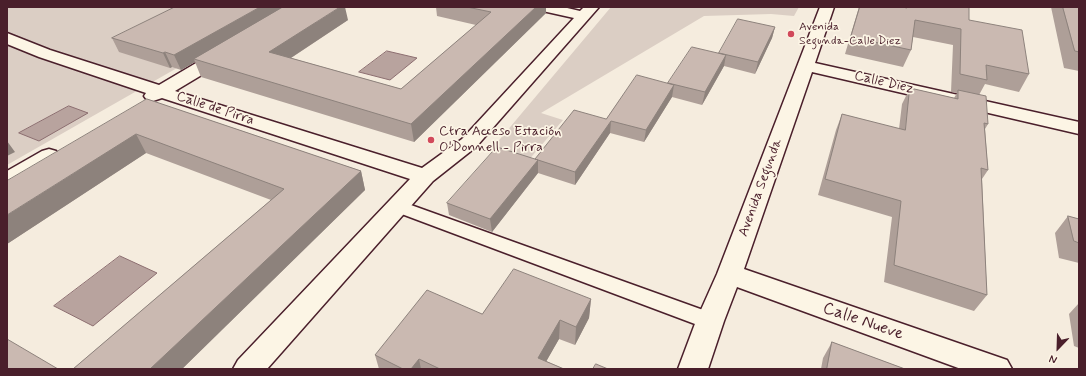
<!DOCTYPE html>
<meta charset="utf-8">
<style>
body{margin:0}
#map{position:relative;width:1086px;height:376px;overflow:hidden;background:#f5ecde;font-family:Mynerve,sans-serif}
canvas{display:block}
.frame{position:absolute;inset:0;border:8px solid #4a1f2b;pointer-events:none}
.north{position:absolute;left:1038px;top:328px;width:40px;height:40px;-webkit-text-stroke:3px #fcf5e5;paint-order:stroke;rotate:203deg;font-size:11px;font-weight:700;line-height:16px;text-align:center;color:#4a1f2b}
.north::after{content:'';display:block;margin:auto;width:14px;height:18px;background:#4a1f2b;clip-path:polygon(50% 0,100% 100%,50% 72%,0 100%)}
</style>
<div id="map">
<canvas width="1086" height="376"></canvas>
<div class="frame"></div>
<div class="north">N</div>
</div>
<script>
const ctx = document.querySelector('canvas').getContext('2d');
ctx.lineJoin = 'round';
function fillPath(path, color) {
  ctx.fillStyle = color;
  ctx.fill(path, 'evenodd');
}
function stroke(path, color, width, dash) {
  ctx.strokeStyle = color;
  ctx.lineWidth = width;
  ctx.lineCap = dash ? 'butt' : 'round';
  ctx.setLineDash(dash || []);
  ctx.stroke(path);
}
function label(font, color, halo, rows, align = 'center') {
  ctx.font = font + ' Mynerve,sans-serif';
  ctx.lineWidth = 3.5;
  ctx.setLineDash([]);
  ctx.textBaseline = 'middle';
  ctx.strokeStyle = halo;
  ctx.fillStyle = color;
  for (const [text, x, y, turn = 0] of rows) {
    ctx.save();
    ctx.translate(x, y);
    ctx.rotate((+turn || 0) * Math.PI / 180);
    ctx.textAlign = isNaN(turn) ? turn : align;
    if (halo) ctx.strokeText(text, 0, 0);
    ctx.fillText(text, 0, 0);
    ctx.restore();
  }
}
const green = new Path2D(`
 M7 7H284L7 165Z
 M611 7H799L794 16 771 14 704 16 541 113 563 120 527 162 490 151Z`);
const water = new Path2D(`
 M387 51 417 58 390 80 359 72Z
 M69 106 88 113 39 141 19 133Z
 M120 256 157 273 93 326 54 306Z`);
const pedestrian = new Path2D(`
 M397 200 717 315 721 321 717 327 710 330 703 327 391 210 388 206 391 202Z`);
const minor = new Path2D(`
 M536 7H563L580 11 584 7H599L476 147 433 181 267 369H233L238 360 410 179 162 98 153 101 147 100 144 96 146 93 39 57 7 44V33L50 50 159 85 218 50 224 49 230 50 232 54 230 58 175 91 422 168 462 139 574 18 538 10Z
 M820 7H834L815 63 1079 122V134L812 72 744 269 1007 360 1012 369H961L737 287 724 321 708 369H678L696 321 717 274Z
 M49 149 56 151 59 156 56 161 15 185 7 187V171L42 151Z`);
const wall = new Path2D(`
 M436 7H546V13L414 142 201 77 195 62 181 70 172 67 170 68 119 52 112 38 348 20 291 58 401 89 476 25 437 16Z
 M859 7H969V20L1029 74 1019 92 985 84 979 95 988 124 985 129 988 170 982 179 987 295 974 311 884 282 892 217 818 195 836 130 842 114 899 129 902 104 910 88 954 98 957 93 951 92 953 45 913 37 911 50 903 67 845 54Z
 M1051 7H1079V71L1064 68Z
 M775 27 772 38 755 74 724 66 702 105 672 97 644 142 610 133 575 185 538 173 492 232 449 215 447 203 535 159 606 119 719 53Z
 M147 99 361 171 365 190 182 369H73L271 200 146 153 7 244Z
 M1068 216 1079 219V263L1059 258 1055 233Z
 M591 299 589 318 575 345 559 339 546 361 564 369H379L375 355 482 314Z
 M1079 303V348L1074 346 1069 314Z
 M832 342 905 369H821L823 358Z`);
const shadedWall = new Path2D(`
 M260 7H289L194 59 195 62 181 70 174 55Z
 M340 7H345L348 20 274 69 269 52Z
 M536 7H546V13L414 142 411 124Z
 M775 27 772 38 755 74 758 62Z
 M165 52 172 67 170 68 163 53Z
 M726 55 724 66 702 105 705 92Z
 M674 85 672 97 644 142 646 130Z
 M611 121 610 133 575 185V172Z
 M136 134 146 153 7 244V215Z
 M7 141 15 152 7 156Z
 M538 160V173L492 232 490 219Z
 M361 171 365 190 182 369H150Z
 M591 299 589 318 575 345 576 327Z
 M560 320 559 339 542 369 538 358Z
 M419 359 421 369H411Z`);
const building = new Path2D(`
 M175 7H260L174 55 165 52 163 53 112 38Z
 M283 7H340L269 52 401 89 491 12 467 7H536L411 124 194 59Z
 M860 7H902L907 8V7H969V20L1022 30 1029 74 986 65 987 80 960 74 961 29 915 20 911 50 851 37Z
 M1063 7H1079V52L1075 51Z
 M738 19 775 27 758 62 719 53Z
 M692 47 726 55 705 92 668 83Z
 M637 75 674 85 646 130 611 121 575 172 535 159 574 110 606 119Z
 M910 88 958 99V90L986 96 988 124 984 123 988 170 981 168 987 295 894 265 901 201 825 179 842 114 905 130Z
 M147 99 361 171 150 369H73L284 189 136 134 7 215V181Z
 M497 147 538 160 490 219 447 203Z
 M1068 216 1079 219V243L1074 241Z
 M514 269 591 299 576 327 560 320 538 358 564 369H440L419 359 411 369H403L375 355 427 290 482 314Z
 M7 339 58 369H7Z
 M832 342 905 369H827Z
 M596 364 608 369H593Z`);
const markers = [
 [791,34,4,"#d1495b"],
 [431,140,4,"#d1495b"]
];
const farPoinames = [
 ["Avenida",799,27],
 ["Segunda-Calle Diez",799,41]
];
const streetNames = [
 ["Calle Diez",884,83,13],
 ["Calle de Pirra",215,109,18],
 ["Avenida Segunda",761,188,-70]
];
const poiNames = [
 ["Ctra Acceso Estación",439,132],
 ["O'Donnell - Pirra",439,148]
];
const nearStreetnames = [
 ["Calle Nueve",863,322,19]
];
fillPath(green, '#dbcec4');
fillPath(water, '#b8a39e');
stroke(water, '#8c6e70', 1);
stroke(pedestrian, '#4a1f2b', 3);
stroke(minor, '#4a1f2b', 3);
fillPath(pedestrian, '#fcf5e5');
fillPath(minor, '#fcf5e5');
fillPath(wall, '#ae9f98');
fillPath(shadedWall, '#8d827c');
fillPath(building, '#cab9b1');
stroke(building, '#8d827c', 1);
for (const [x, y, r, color] of markers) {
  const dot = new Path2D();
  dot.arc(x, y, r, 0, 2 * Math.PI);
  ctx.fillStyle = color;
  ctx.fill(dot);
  stroke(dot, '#fcf5e5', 1.5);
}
label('12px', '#4a1f2b', '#fcf5e5', farPoinames, 'left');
label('14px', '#4a1f2b', '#fcf5e5', streetNames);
label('14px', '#4a1f2b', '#fcf5e5', poiNames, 'left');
label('17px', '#4a1f2b', '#fcf5e5', nearStreetnames);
</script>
